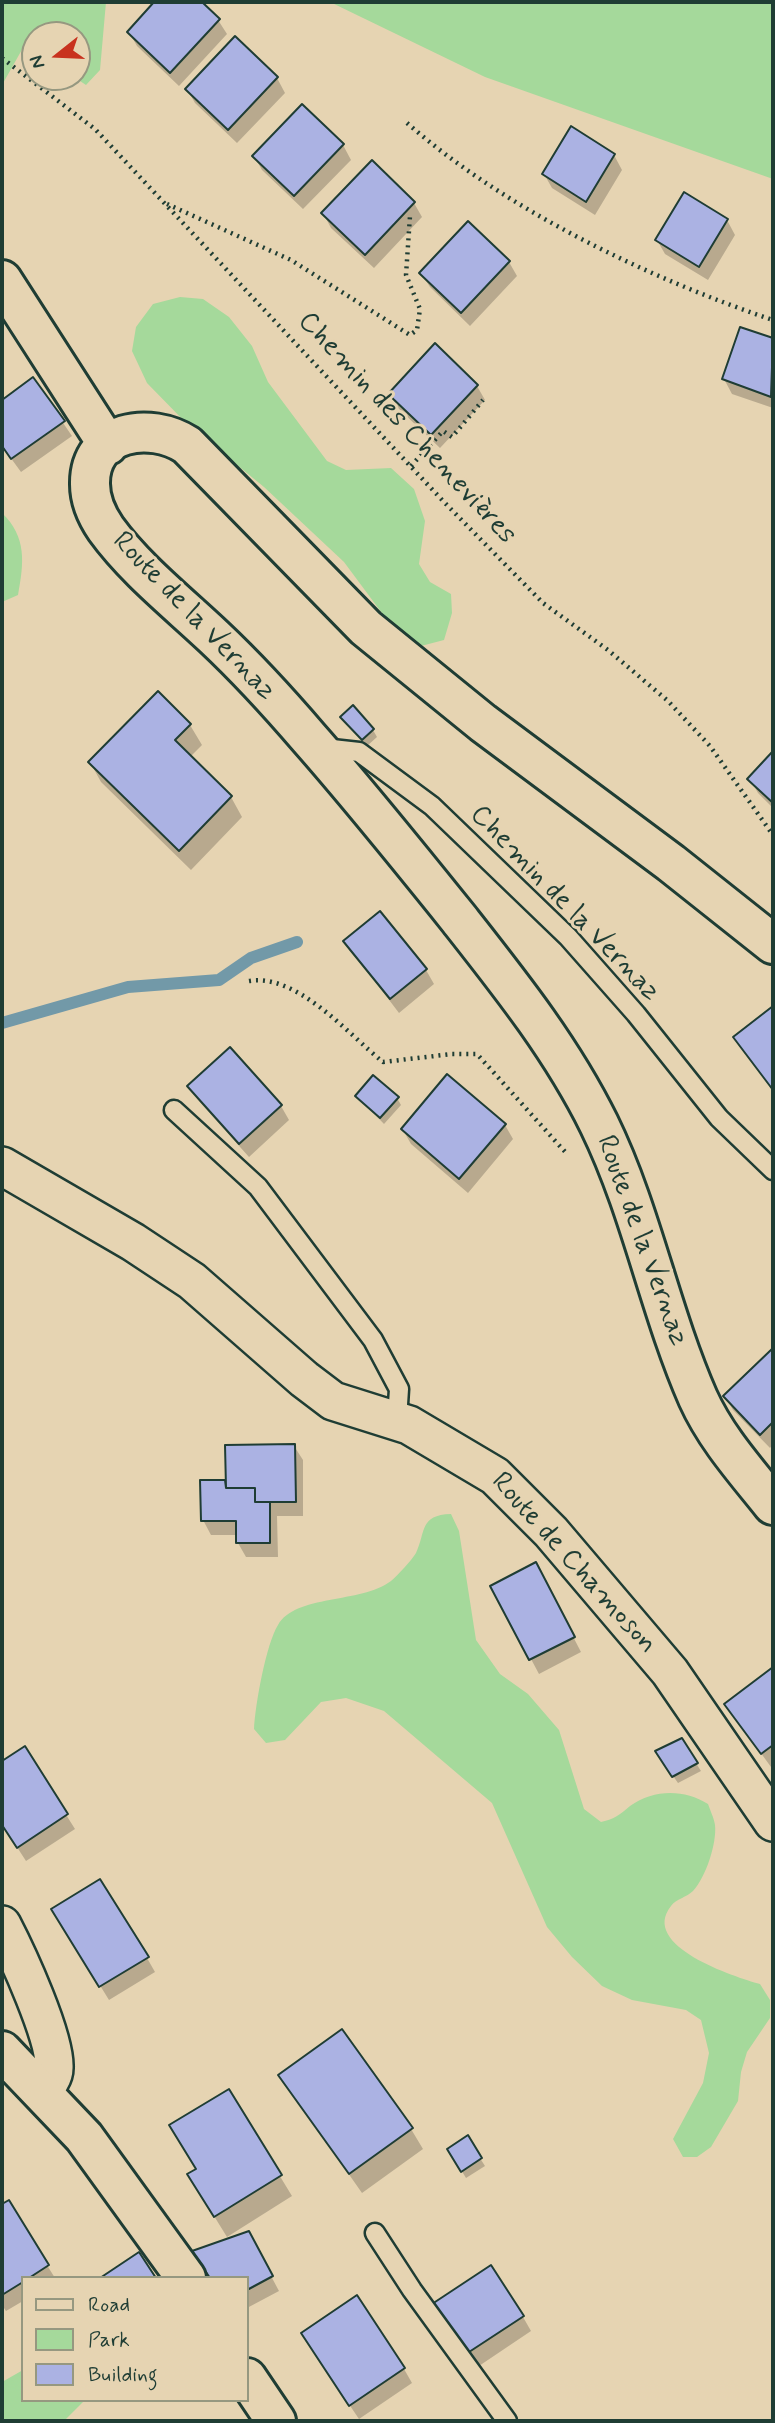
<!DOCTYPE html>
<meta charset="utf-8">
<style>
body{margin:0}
#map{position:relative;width:775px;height:2423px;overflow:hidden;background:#e6d4b2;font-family:Mynerve,sans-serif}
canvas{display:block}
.frame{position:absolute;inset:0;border:4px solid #1f3d34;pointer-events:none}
.legend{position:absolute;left:21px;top:2276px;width:228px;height:126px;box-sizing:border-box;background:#e6d4b2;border:2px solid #969880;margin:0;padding:9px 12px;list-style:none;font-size:21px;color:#1f3d34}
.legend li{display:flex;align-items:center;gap:14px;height:35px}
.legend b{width:35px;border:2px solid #969880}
.north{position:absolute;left:21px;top:21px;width:70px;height:70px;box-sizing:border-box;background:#e6d4b2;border:2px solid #969880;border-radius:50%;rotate:252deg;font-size:19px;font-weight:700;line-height:28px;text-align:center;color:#1f3d34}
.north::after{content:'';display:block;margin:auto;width:24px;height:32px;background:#c8321e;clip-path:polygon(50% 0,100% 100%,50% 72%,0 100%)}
</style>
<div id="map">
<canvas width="775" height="2423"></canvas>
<div class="frame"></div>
<ul class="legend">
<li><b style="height:9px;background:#e6d4b2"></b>Road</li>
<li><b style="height:19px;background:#a5d99b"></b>Park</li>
<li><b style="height:19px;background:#abb2e3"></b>Building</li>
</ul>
<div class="north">N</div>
</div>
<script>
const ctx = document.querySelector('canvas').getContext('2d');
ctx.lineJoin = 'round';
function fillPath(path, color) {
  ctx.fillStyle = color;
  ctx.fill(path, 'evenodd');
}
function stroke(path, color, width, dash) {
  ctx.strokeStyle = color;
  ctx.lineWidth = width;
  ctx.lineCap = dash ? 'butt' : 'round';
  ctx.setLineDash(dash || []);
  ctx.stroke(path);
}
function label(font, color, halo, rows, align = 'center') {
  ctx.font = font + ' Mynerve,sans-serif';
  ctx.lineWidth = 6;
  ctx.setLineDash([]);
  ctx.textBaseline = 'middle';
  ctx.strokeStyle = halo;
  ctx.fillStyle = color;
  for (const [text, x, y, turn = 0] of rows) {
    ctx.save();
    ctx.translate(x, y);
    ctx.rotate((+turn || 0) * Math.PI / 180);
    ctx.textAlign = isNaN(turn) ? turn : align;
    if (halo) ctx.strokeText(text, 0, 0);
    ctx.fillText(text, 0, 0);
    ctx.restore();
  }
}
const green = new Path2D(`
 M2 2H106L100 70 86 85 74 77H77V35H35V47L24 46 2 85Z
 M330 2H773V179L485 77Z
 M180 297 203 299 229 317 252 346 268 382 327 461 346 470 391 468 414 489 425 521 419 564 430 582 451 594 452 613 444 640 421 646 396 632 344 562 264 487 188 425 147 383 132 351 136 327 153 304Z
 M2 513C27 537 24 563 18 595L2 602Z
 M451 1514 459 1531 476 1640 500 1674 528 1694 559 1730 584 1809 601 1822C615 1819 619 1815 630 1806 654 1789 684 1789 708 1804 710 1810 714 1818 715 1825 717 1843 706 1877 693 1891 687 1897 676 1899 671 1906 639 1946 735 1977 760 1984L770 2000V2018L747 2052 741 2072 738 2101 711 2147 697 2157H683L673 2139 703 2083 709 2053 701 2020 686 2010 632 2000 602 1986 572 1957 547 1927 492 1803 384 1711 346 1698 321 1702 285 1740 266 1743 254 1729C255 1706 266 1644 278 1625 296 1594 360 1604 391 1581 398 1575 411 1561 416 1553 426 1532 419 1515 451 1514Z
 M23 2370V2400H85L64 2421H2V2382Z`);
const shadow = new Path2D(`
 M157 2H199L218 20 227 34 179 86 137 46 129 32Z
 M235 39 277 78 285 93 237 143 195 103 187 89Z
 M343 145 351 160 303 209 262 170 254 156Z
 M614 155 622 170 595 215 552 188 544 174Z
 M414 203 422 217 374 268 331 228 323 213Z
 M727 220 735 235 708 280 665 254 657 240Z
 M509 262 517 276 470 326 430 287 421 273Z
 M741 329 773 340V408L732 394 724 379Z
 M33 379 72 436 21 472 2 446V402Z
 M477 386 485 400 440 448 398 408 390 394Z
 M346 724 373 730 377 737 367 746Z
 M190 725 202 745 190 757 231 797 242 817 191 870 101 782 90 762Z
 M773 754V808L758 793 750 779Z
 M345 942 426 970 434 984 399 1013Z
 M773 1008V1091L735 1038Z
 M189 1086 281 1106 289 1120 249 1157 198 1100Z
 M357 1096 397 1098 401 1105 384 1124Z
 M505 1125 513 1139 468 1193 411 1144 403 1130Z
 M773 1350V1444L770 1448 733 1410 725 1396Z
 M294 1446 303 1460V1516H277L278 1557H246L238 1543 237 1535H211L203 1520 202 1482H227Z
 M543 1579 581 1652 539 1674 492 1586Z
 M773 1669V1765L771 1767 726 1705Z
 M681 1740 701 1771 678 1783 661 1759Z
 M24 1748 75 1829 26 1861 2 1824V1763Z
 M62 1924 147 1958 155 1972 109 2000Z
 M280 2076 411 2129 423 2149 362 2193Z
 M228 2091 292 2196 227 2237 201 2195 198 2170Z
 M467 2138 485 2166 466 2178 449 2150Z
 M8 2203 55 2278H23V2301L6 2311 2 2305V2207Z
 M256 2248 279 2291 247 2308V2278Z
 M523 2317 531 2331 476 2368 443 2318Z
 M311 2348 404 2369 412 2383 359 2419Z`);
const stream = new Path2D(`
 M2 1023 128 987 219 980 251 958 297 942`);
const building = new Path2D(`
 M154 2H202L220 19 170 73 127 32Z
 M235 36 278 77 228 130 185 89Z
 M302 104 344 144 294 196 252 156Z
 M571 126 615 154 586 202 542 174Z
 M372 160 415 202 365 255 321 213Z
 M684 192 728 219 699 267 655 240Z
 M468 221 510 261 461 313 419 273Z
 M740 327 773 338 771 397 722 379Z
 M435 343 478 385 431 435 388 394Z
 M33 377 65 421 11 459 2 446V400Z
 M158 691 191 724 175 740 232 796 179 851 88 762Z
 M353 705 374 729 362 740 340 717Z
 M773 751V803L747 779Z
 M380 911 427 969 390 999 343 941Z
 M773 1006V1090L733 1037Z
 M230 1047 282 1105 239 1144 187 1086Z
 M447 1074 506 1124 459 1179 401 1129Z
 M373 1075 399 1097 380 1118 355 1096Z
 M773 1348V1422L760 1435 723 1396Z
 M295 1444 296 1502H255V1488H226L225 1445Z
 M200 1480H225L226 1488H255V1502H270V1543H236V1521H201Z
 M536 1562 575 1637 529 1660 490 1586Z
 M773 1667V1745L761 1754 724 1704Z
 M682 1738 698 1763 672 1777 655 1751Z
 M25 1746 68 1814 17 1848 2 1825V1761Z
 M100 1879 149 1957 99 1987 51 1909Z
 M342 2029 413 2128 349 2174 278 2075Z
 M229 2089 282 2175 214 2217 187 2174 196 2169 169 2125Z
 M468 2135 482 2158 461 2172 447 2149Z
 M9 2200 49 2265 29 2278H23V2282L2 2295V2204Z
 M249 2231 273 2276 247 2290V2278H210L192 2251Z
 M139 2252 156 2278H100Z
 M491 2265 524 2316 466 2354 432 2304Z
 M357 2295 405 2368 349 2406 301 2333Z`);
const path = new Path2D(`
 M2 58 95 129 444 502 543 603 608 650 668 701 710 746 773 835
 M407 123C506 210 648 278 773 320
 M167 204 291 260 410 335 417 330 420 309 406 275 410 216
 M411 466 443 431 452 437 483 400
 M249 981C297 973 348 1034 383 1062L452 1054H477L567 1154`);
const service = new Path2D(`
 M323 748 359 752 432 806 568 937 636 1014 719 1118 773 1170
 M174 1110 258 1187 373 1340 399 1389 397 1420
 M375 2233 412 2290 507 2421`);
const minor = new Path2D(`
 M2 1166 133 1242 192 1281 304 1379 333 1401 409 1425 495 1476 551 1532 670 1672 773 1822
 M2 1925C17 1954 56 2038 54 2068 54 2077 48 2084 42 2091`);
const tertiary = new Path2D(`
 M2 280 108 445
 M773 944 671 863 483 723 366 628 187 445C150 421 89 430 90 484 90 501 97 516 106 529 135 569 178 603 214 637 247 668 279 703 309 738 361 797 410 858 459 919 511 985 562 1049 599 1124 642 1212 659 1309 698 1398 716 1438 746 1471 773 1505
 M2 2051 84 2137 186 2278
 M247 2378 276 2421`);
const streetNames = [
 ["Chemin des Chenevières",406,429,47],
 ["Route de la Vernaz",193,617,46],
 ["Chemin de la Vernaz",564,904,46],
 ["Route de la Vernaz",641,1241,70],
 ["Route de Chamoson",573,1564,48]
];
fillPath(green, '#a5d99b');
fillPath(shadow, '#0003');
stroke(stream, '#7299a8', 12);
fillPath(building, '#abb2e3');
stroke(building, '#1f3d34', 2);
stroke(service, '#1f3d34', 23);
stroke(minor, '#1f3d34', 42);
stroke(tertiary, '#1f3d34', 44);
stroke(path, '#1f3d34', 4.5, [2, 5]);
stroke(service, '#e6d4b2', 18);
stroke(minor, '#e6d4b2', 37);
stroke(tertiary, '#e6d4b2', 38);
label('28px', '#1f3d34', '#e6d4b2', streetNames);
</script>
